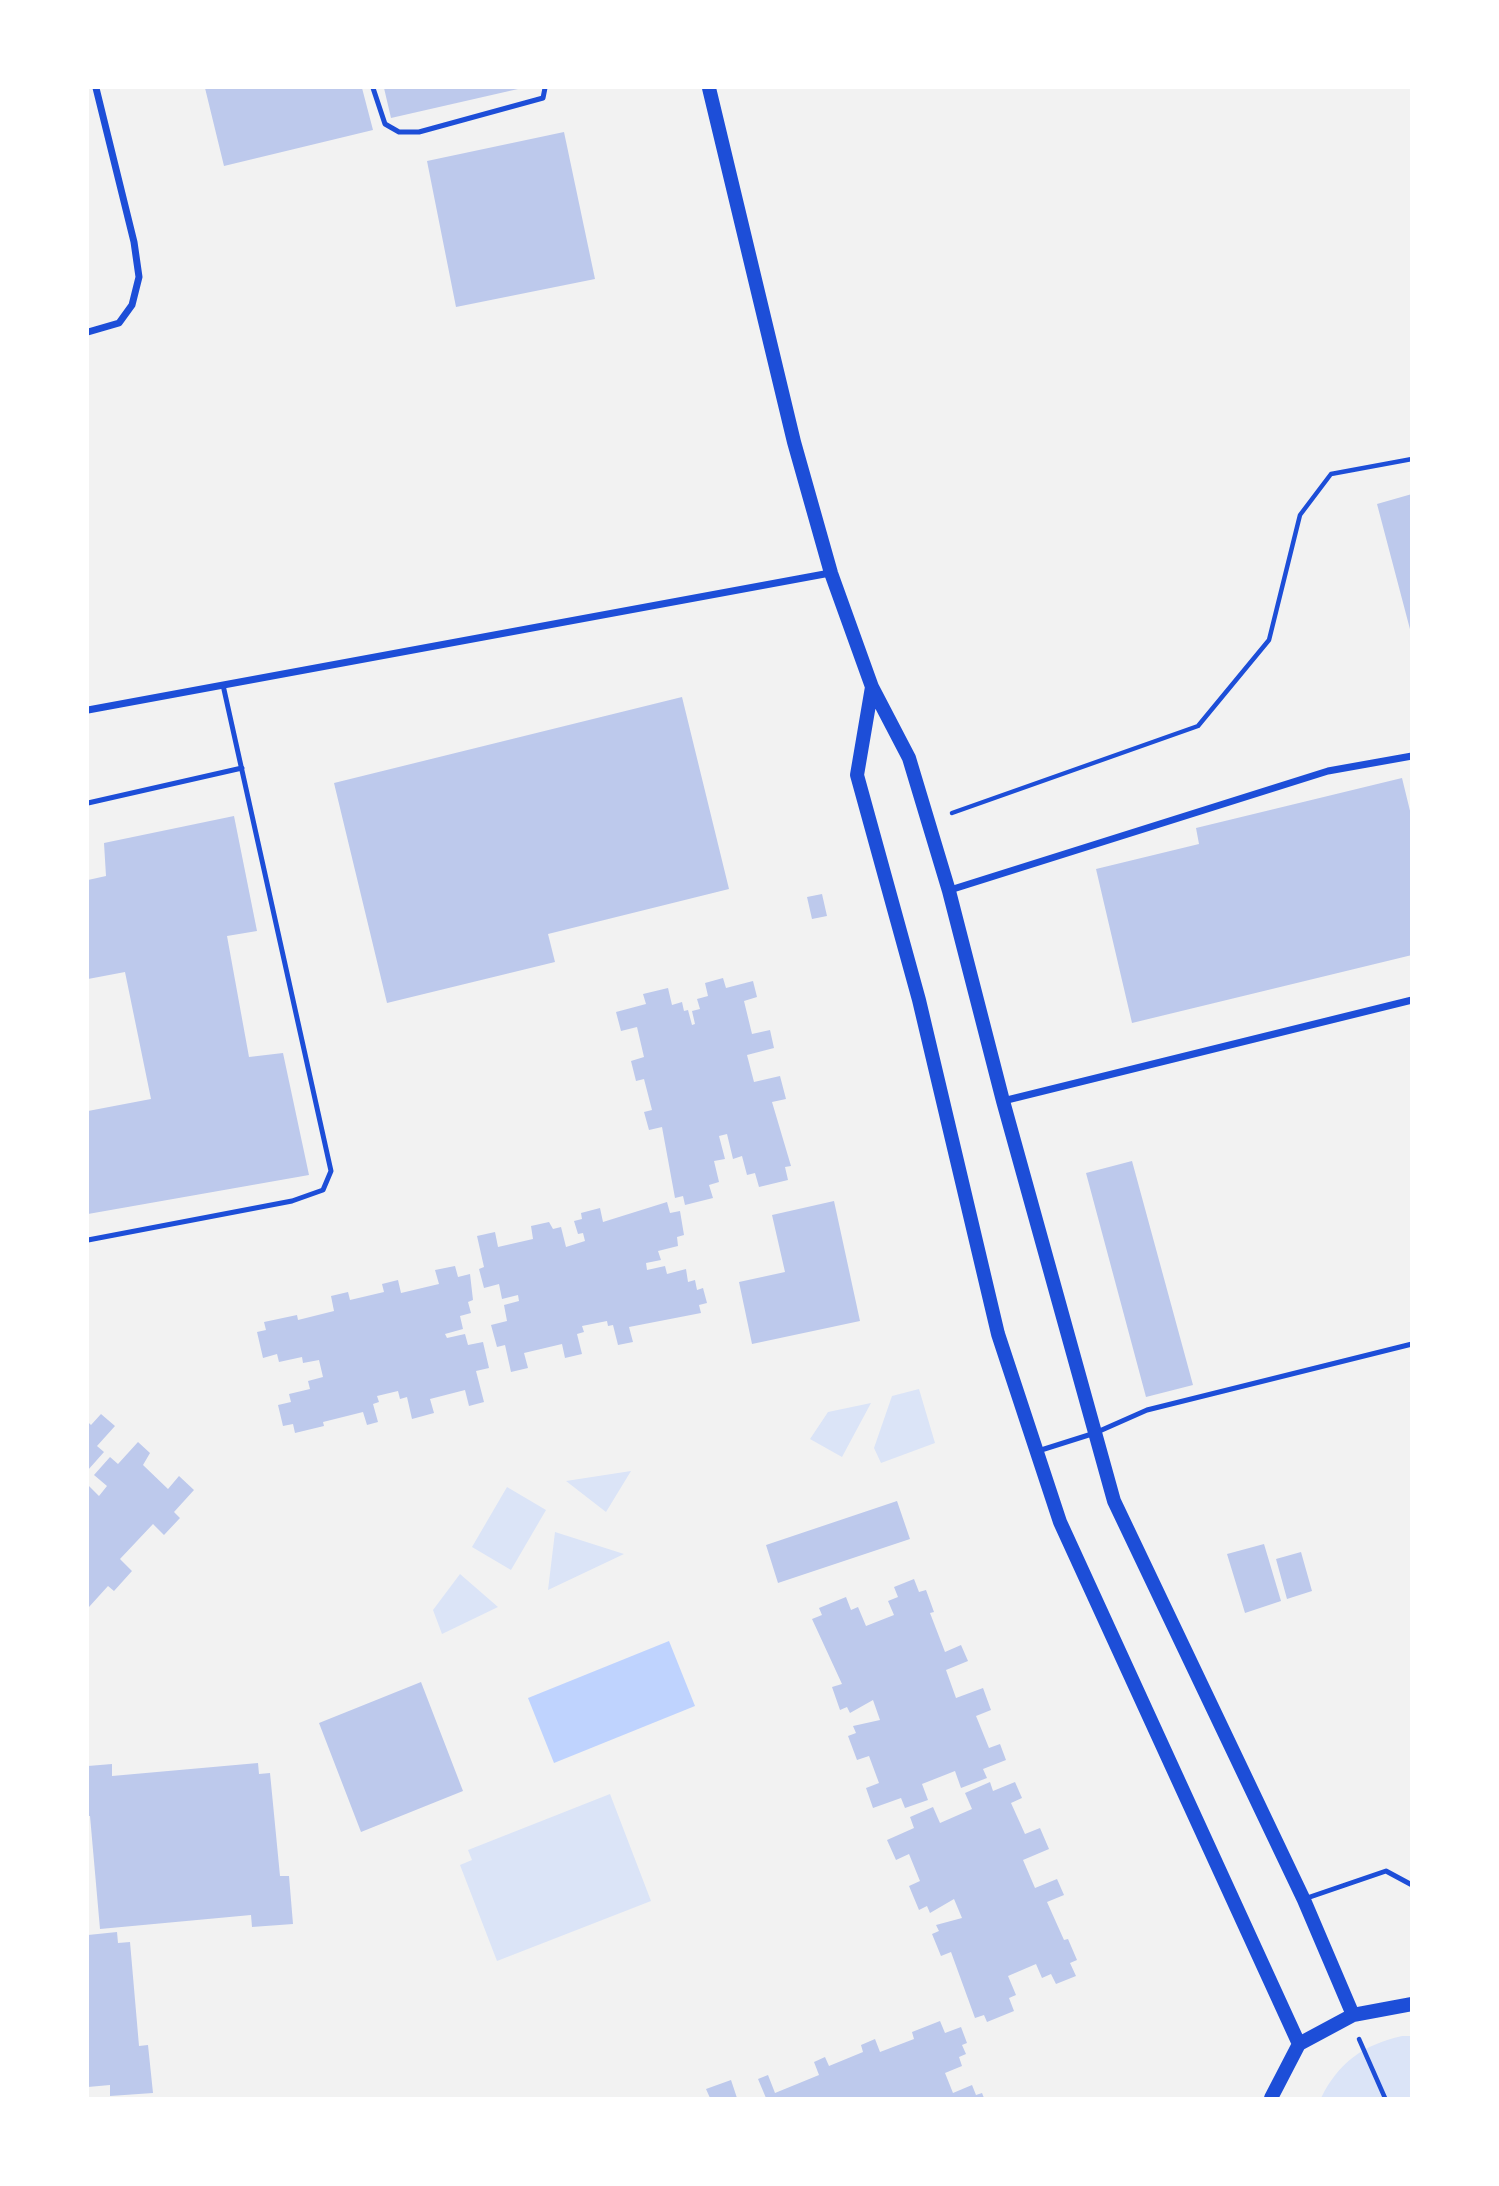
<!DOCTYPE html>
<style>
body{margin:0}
#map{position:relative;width:1499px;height:2186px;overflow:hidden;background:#f2f2f2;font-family:"Titillium Web",sans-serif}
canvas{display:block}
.frame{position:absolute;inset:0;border:89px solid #fff;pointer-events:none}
</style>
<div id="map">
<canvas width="1499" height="2186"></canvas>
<div class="frame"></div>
</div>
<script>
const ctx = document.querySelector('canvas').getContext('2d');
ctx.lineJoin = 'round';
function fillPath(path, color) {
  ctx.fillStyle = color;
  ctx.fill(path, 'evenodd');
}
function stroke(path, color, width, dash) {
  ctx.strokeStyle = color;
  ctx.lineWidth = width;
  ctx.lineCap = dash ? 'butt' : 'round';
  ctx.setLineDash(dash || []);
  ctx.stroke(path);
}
const green = new Path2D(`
 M919 1389 935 1443 881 1463 874 1448 892 1396Z
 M871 1403 842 1457 810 1439 828 1412Z
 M631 1471 606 1512 566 1481Z
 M507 1487 546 1510 511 1570 472 1547Z
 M555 1532 624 1554 548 1590Z
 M460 1574 498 1607 442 1634 433 1610Z
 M610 1794 651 1901 497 1961 460 1865 472 1860 468 1850Z
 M1402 2036H1411V2098H1321C1339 2062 1363 2045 1402 2036Z`);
const water = new Path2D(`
 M669 1641 695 1706 554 1763 528 1698Z`);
const building = new Path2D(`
 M205 88H362L373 130 224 166Z
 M384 88H518V89L391 118Z
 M564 132 595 279 456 307 427 161Z
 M1412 494V633H1411L1377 504Z
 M682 697 729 889 548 934 555 962 387 1003 334 783Z
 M1402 778 1412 819V955L1132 1023 1096 869 1199 844 1196 828Z
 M234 816 257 931 227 936 249 1057 283 1053 309 1175 88 1214V1111L151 1099 125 972 88 979V880L106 876 104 843Z
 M822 894 827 916 812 919 807 897Z
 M723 978 726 988 753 981 757 997 744 1001 752 1034 770 1030 774 1048 747 1055 754 1082 780 1076 786 1099 772 1102 791 1166 785 1167 788 1180 759 1187 755 1173 747 1175 742 1156 733 1159 727 1134 719 1136 725 1159 714 1161 719 1182 709 1185 713 1198 685 1205 683 1196 675 1198 662 1127 649 1130 644 1112 652 1110 644 1079 636 1081 631 1061 644 1057 637 1027 621 1031 616 1012 646 1004 643 994 668 988 672 1005 682 1002 684 1011 688 1010 692 1025 695 1024 692 1011 700 1009 697 999 708 996 705 983Z
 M1132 1161 1193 1385 1146 1397 1086 1173Z
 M834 1201 860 1321 752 1344 739 1282 785 1272 772 1215Z
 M667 1202 670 1213 680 1211 684 1235 677 1237 678 1246 658 1251 661 1260 646 1263 647 1270 665 1266 667 1274 686 1269 688 1282 695 1280 697 1290 703 1288 707 1303 699 1305 701 1313 629 1327 633 1342 618 1345 613 1325 608 1326 607 1321 582 1326 584 1332 577 1334 582 1354 565 1358 562 1344 524 1353 528 1368 511 1372 505 1345 497 1347 491 1325 507 1321 504 1305 519 1301 518 1295 502 1299 499 1284 484 1288 479 1269 484 1267 477 1236 495 1232 498 1247 533 1239 531 1226 549 1222 553 1229 561 1227 566 1247 585 1241 583 1233 578 1234 574 1221 582 1219 581 1213 600 1208 603 1222Z
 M455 1266 458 1277 470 1274 473 1300 468 1302 471 1313 460 1316 463 1329 445 1334 447 1338 465 1334 468 1345 483 1342 489 1368 476 1371 484 1402 469 1406 465 1390 430 1399 434 1413 412 1419 407 1397 400 1399 398 1391 377 1396 379 1402 373 1404 378 1422 367 1425 363 1412 323 1422 324 1426 295 1433 293 1424 283 1426 278 1405 291 1402 289 1394 310 1389 308 1381 323 1377 319 1360 303 1363 302 1357 279 1362 277 1354 263 1358 257 1332 266 1330 264 1322 297 1315 298 1320 334 1311 331 1296 348 1292 350 1300 384 1292 382 1284 398 1280 401 1293 439 1284 435 1270Z
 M101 1414 115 1426 97 1446 104 1452 88 1470V1422L91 1425Z
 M138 1442 150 1453 143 1465 168 1489 179 1476 194 1490 174 1512 180 1518 164 1535 153 1524 120 1559 132 1571 114 1591 108 1586 89 1607 88 1485 99 1496 107 1486 94 1475 110 1457 118 1464Z
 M897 1501 910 1539 778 1583 766 1545Z
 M1264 1544 1281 1601 1245 1613 1227 1554Z
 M1301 1552 1312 1591 1287 1599 1276 1559Z
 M914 1579 919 1592 926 1590 934 1612 930 1613 945 1652 961 1645 968 1661 946 1670 956 1698 983 1688 991 1710 976 1716 989 1748 1000 1744 1006 1760 983 1769 987 1778 961 1788 955 1771 922 1784 928 1800 905 1808 901 1798 873 1808 866 1788 879 1783 869 1756 857 1760 848 1736 856 1733 853 1726 880 1720 873 1700 850 1713 847 1707 840 1710 832 1687 842 1684 812 1619 822 1615 819 1608 846 1597 851 1610 858 1607 866 1626 894 1615 888 1601 898 1597 894 1587Z
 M421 1682 463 1791 361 1832 319 1723Z
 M258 1763 259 1774 270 1773 280 1876H289L293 1924 252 1927 251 1915 100 1929 90 1816H88V1766L112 1764V1776Z
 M990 1782 993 1791 1015 1782 1022 1798 1011 1803 1025 1834 1040 1828 1049 1849 1023 1860 1035 1888 1057 1879 1064 1895 1047 1902 1064 1940 1068 1939 1077 1960 1070 1963 1076 1976 1056 1984 1051 1974 1042 1978 1036 1964 1008 1976 1016 1995 1009 1998 1014 2011 987 2022 984 2015 975 2018 951 1952 941 1956 932 1934 939 1931 936 1925 962 1918 954 1899 930 1913 927 1906 919 1910 909 1886 920 1881 909 1854 896 1860 887 1840 914 1828 910 1817 933 1807 940 1823 972 1809 965 1793Z
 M117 1932 118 1943 130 1942 139 2046 148 2045 153 2093 110 2096V2085L88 2087V1935Z
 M940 2021 945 2033 961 2027 967 2043 962 2045 966 2054 959 2057 962 2066 945 2073 953 2093 972 2085 976 2095 982 2093 984 2098H766L758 2079 768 2075 775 2093 819 2075 814 2062 825 2057 829 2066 863 2052 861 2045 875 2039 880 2052 914 2039 912 2032Z
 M731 2080 737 2098H710L706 2089Z`);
const path = new Path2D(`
 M952 813 1198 726 1269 640 1300 515 1331 474 1412 459
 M1359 2039 1385 2098`);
const service = new Path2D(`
 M373 88 385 124 399 132H419L543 98 545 88
 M88 803 242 768
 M88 1240 292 1201 323 1190 331 1171 223 685
 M1038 1451 1095 1433 1147 1410 1412 1344
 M1307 1898 1386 1871 1412 1885`);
const minor = new Path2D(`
 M88 332 119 323 132 305 139 277 134 242 96 88
 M88 710 830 573
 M950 890 1328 771 1412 756
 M1003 1101 1412 1000`);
const secondary = new Path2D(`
 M709 88 794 442 831 573 872 687 909 758 949 891 1003 1101 1114 1501 1304 1900 1353 2015
 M872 687 857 775 919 1000 998 1334 1060 1522 1299 2044
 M1271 2098 1299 2044 1353 2015 1412 2004`);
fillPath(green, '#dbe4f7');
fillPath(water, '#bfd3fe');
fillPath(building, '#bdc9ec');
stroke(path, '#1d4ed8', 4.5);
stroke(service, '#1d4ed8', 5);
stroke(minor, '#1d4ed8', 7);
stroke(secondary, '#1d4ed8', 14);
</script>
